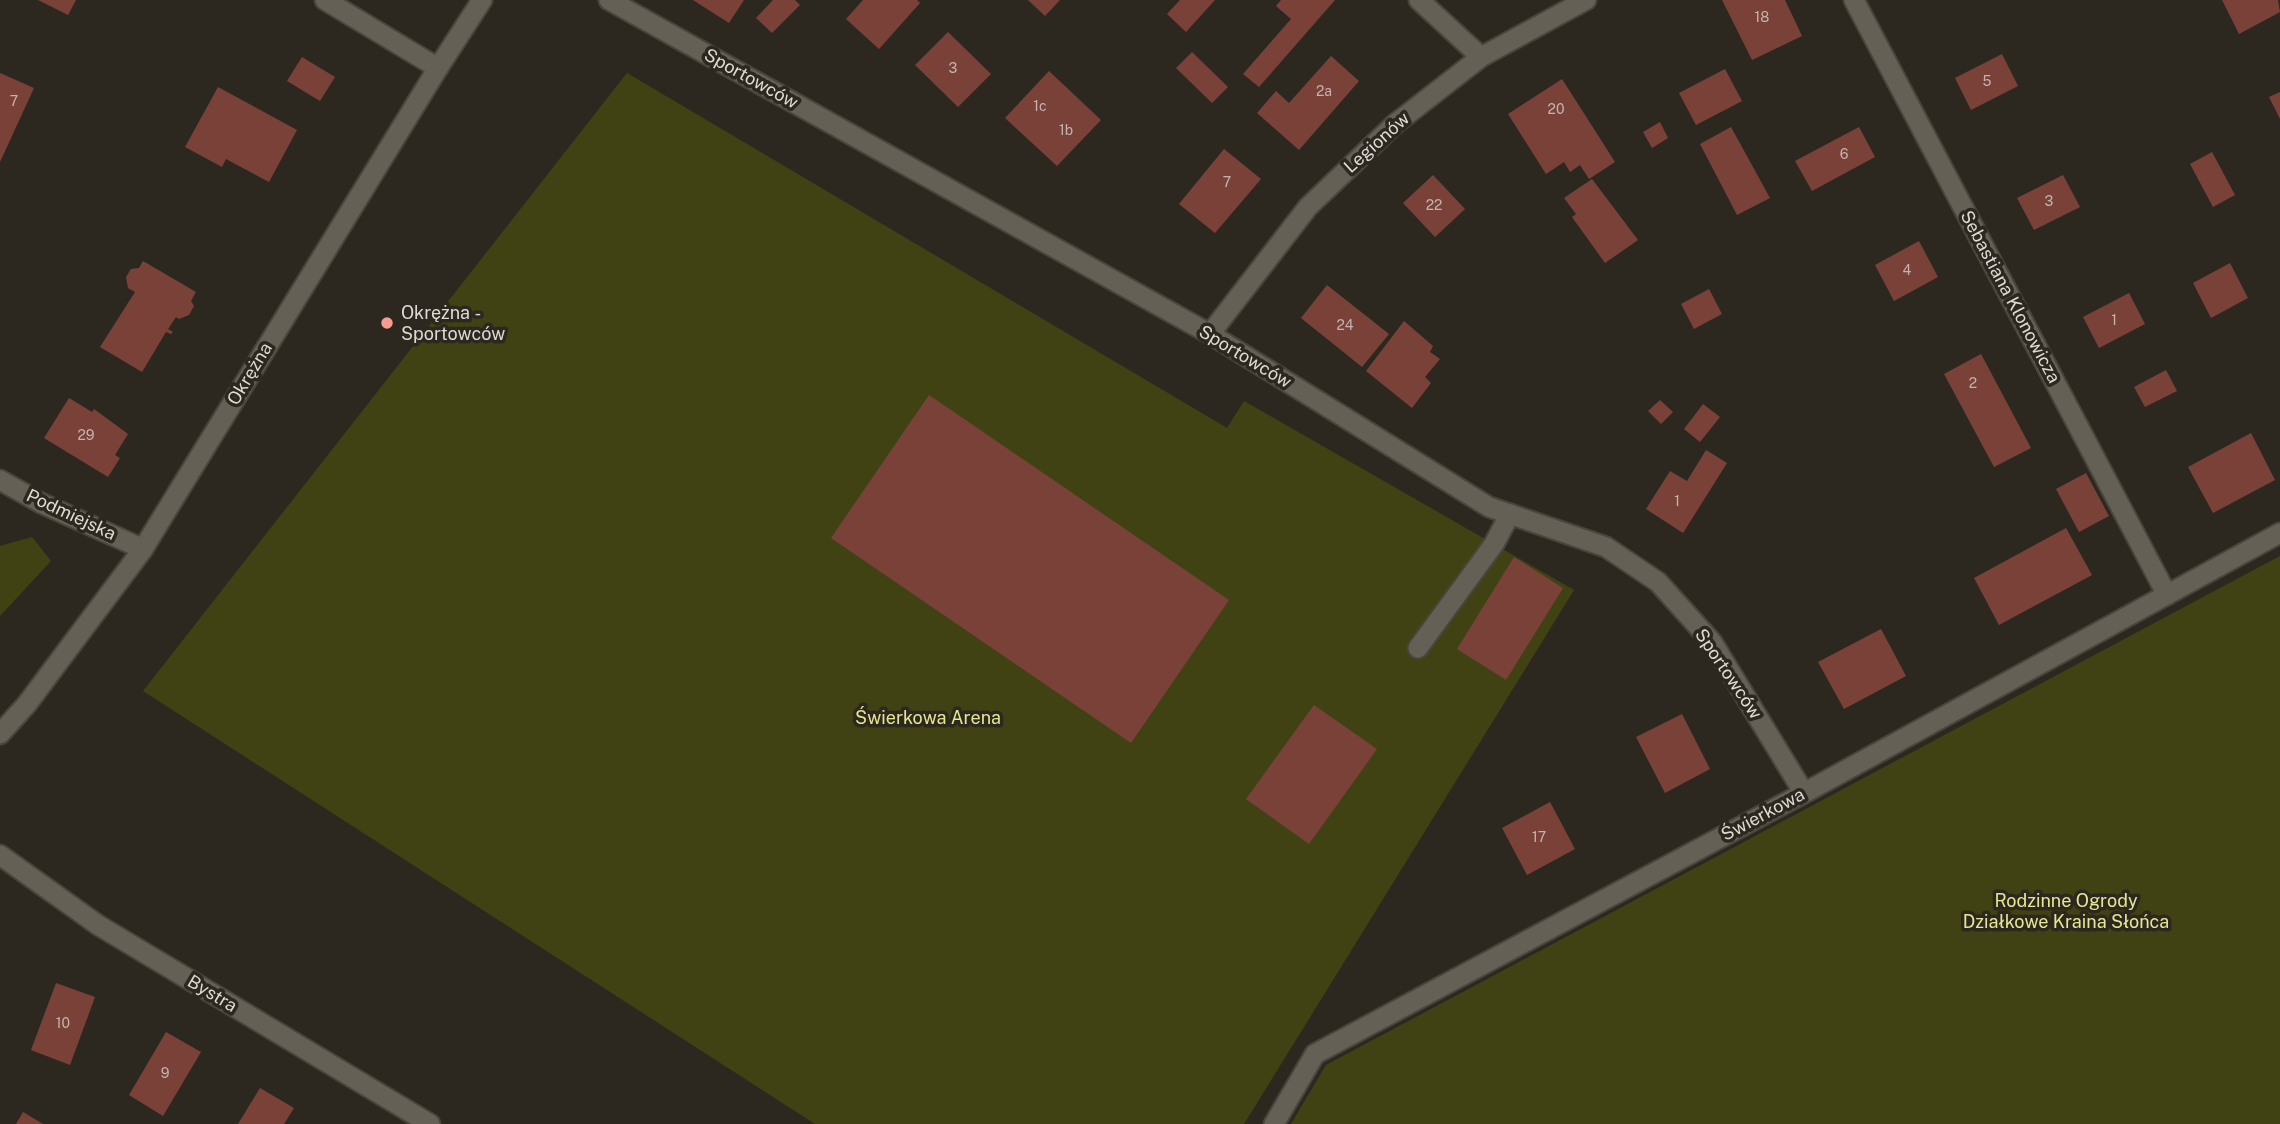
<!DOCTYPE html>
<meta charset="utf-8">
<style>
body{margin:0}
canvas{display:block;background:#2d281f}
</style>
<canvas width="2280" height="1124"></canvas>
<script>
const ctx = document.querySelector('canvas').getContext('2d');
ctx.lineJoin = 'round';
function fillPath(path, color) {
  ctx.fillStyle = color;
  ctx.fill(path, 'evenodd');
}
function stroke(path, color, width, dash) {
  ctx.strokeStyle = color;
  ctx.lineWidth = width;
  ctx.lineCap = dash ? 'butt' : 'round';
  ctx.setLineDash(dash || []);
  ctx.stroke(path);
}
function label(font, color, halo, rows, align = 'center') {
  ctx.font = font + ' "Public Sans",sans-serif';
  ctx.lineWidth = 7;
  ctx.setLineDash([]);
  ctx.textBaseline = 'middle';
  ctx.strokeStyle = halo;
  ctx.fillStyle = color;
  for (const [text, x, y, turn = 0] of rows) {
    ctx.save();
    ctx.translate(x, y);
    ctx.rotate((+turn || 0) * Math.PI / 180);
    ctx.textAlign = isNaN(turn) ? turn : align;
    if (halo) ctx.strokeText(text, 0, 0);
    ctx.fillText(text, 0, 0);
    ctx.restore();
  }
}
const green = new Path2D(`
 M627 73 1227 428 1244 401 1574 590 1244 1124H815L143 691Z
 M32 537 51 561 0 616V546Z
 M2280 556V1124H1291L1326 1065Z`);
const building = new Path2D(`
 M38 0H76L68 15Z
 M693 0H744L729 23Z
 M773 0H795L800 5 772 33 756 18Z
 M863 0H917L920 3 879 49 846 19Z
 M1028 0H1060L1045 16Z
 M1180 0H1215L1186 32 1167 14Z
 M1281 0H1335L1259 87 1243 74 1291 19 1276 6Z
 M1722 0H1785L1802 36 1752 60Z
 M2222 0H2278L2280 12 2239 34Z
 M948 32 991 74 958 107 915 65Z
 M1192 52 1228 87 1212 103 1176 68Z
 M2002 54 2018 86 1971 110 1955 78Z
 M1331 56 1359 81 1299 150 1257 113 1276 91 1289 103Z
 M302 57 335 77 320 101 287 81Z
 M1725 69 1742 101 1696 125 1679 93Z
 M1049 71 1101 120 1057 166 1005 118Z
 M0 73 34 88 0 162Z
 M1562 79 1615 162 1589 179 1580 165 1570 172 1564 162 1546 174 1508 114Z
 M218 87 297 130 269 182 226 159 222 167 185 147Z
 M2280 92V119L2269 97Z
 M1660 122 1668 138 1652 148 1643 132Z
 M1731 127 1770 198 1737 215 1700 144Z
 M1859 127 1875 157 1812 191 1795 161Z
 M1224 149 1261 179 1215 233 1179 204Z
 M2212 152 2235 195 2213 207 2190 164Z
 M1433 175 1465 209 1435 237 1403 203Z
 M2063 175 2080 207 2034 230 2017 198Z
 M1592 179 1638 240 1605 263 1572 217 1576 214 1564 198Z
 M1919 241 1938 277 1894 301 1875 265Z
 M143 261 196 292 191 301 194 306 189 315 179 319 176 317 168 329 173 332 171 334 166 332 142 372 100 347 135 292 128 288 126 277 131 269 139 268Z
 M2230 263 2248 298 2211 318 2193 283Z
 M1327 285 1389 334 1362 367 1301 318Z
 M1709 289 1722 314 1694 329 1681 304Z
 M2129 293 2145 324 2099 348 2083 317Z
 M1404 321 1433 346 1430 352 1440 359 1425 377 1431 383 1412 408 1366 371Z
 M1981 354 2031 448 1994 467 1944 374Z
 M2166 370 2177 391 2145 407 2134 387Z
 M929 395 1229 600 1131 743 831 538Z
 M69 398 92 412 94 409 128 434 115 455 120 458 108 477 44 438Z
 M1660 400 1673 412 1661 424 1648 411Z
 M1703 404 1720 417 1700 442 1684 429Z
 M2251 433 2275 480 2213 513 2188 467Z
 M1706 450 1727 463 1683 533 1646 509 1670 471 1687 481Z
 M2086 473 2109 516 2079 532 2056 489Z
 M2066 528 2092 575 1999 625 1974 578Z
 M1514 557 1563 588 1506 680 1457 649Z
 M1881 629 1906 676 1844 709 1818 662Z
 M1314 705 1377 749 1309 844 1246 799Z
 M1682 714 1710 769 1665 793 1636 737Z
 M1550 802 1575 849 1527 875 1502 828Z
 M56 983 95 997 70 1065 31 1050Z
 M166 1032 201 1052 163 1116 129 1095Z
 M260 1088 294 1108 284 1124H238Z
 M23 1112 43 1124H16Z`);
const service = new Path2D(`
 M1418 648 1494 544 1510 514`);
const minor = new Path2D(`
 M325 0 438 68
 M609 0 1210 334 1489 507 1606 547 1658 582 1712 642 1804 793
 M1419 0 1481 57
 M1854 0 2167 595
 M1210 334 1308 207 1395 124 1481 57 1586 0
 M0 480 41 503 143 549
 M0 855 98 925 430 1124
 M1274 1124 1315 1054 1804 793 2280 533`);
const tertiary = new Path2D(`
 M0 734 27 704 143 549 438 68 482 0`);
const markers = [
 [387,323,7,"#f59c95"]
];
const numberNames = [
 ["18",1762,18],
 ["3",953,69],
 ["5",1987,82],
 ["2a",1324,92],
 ["7",14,102],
 ["1c",1040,107],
 ["20",1556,110],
 ["1b",1066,131],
 ["6",1844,155],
 ["7",1227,183],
 ["3",2049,202],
 ["22",1434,206],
 ["4",1907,271],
 ["1",2114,321],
 ["24",1345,326],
 ["2",1973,384],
 ["29",86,436],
 ["1",1677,502],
 ["17",1539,838],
 ["10",63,1024],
 ["9",165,1074]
];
const streetNames = [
 ["Sportowców",751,79,29],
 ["Legionów",1377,143,-42],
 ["Sebastiana Klonowicza",2010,297,62],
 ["Sportowców",1245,357,31],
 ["Okrężna",250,374,-59],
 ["Podmiejska",71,515,25],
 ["Sportowców",1728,674,56],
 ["Świerkowa",1763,815,-28],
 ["Bystra",212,994,31]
];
const poiNames = [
 ["Okrężna -",401,313],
 ["Sportowców",401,334]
];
const parkNames = [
 ["Świerkowa Arena",928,718],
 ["Rodzinne Ogrody",2066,901],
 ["Działkowe Kraina Słońca",2066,922]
];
fillPath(green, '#414214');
fillPath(building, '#7a4139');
stroke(service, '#49453d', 23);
stroke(minor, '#49453d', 23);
stroke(tertiary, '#49453d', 23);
stroke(service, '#656055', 19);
stroke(minor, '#656055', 19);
stroke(tertiary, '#656055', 19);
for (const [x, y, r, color] of markers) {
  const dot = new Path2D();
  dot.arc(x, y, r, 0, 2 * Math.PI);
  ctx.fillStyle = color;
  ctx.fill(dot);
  stroke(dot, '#2d281f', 2.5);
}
label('14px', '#c4b4ad', null, numberNames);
label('18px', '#dddad4', '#2d281f', streetNames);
label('18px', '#dddad4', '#2d281f', poiNames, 'left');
label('18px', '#e4e78f', '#2d281f', parkNames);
</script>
